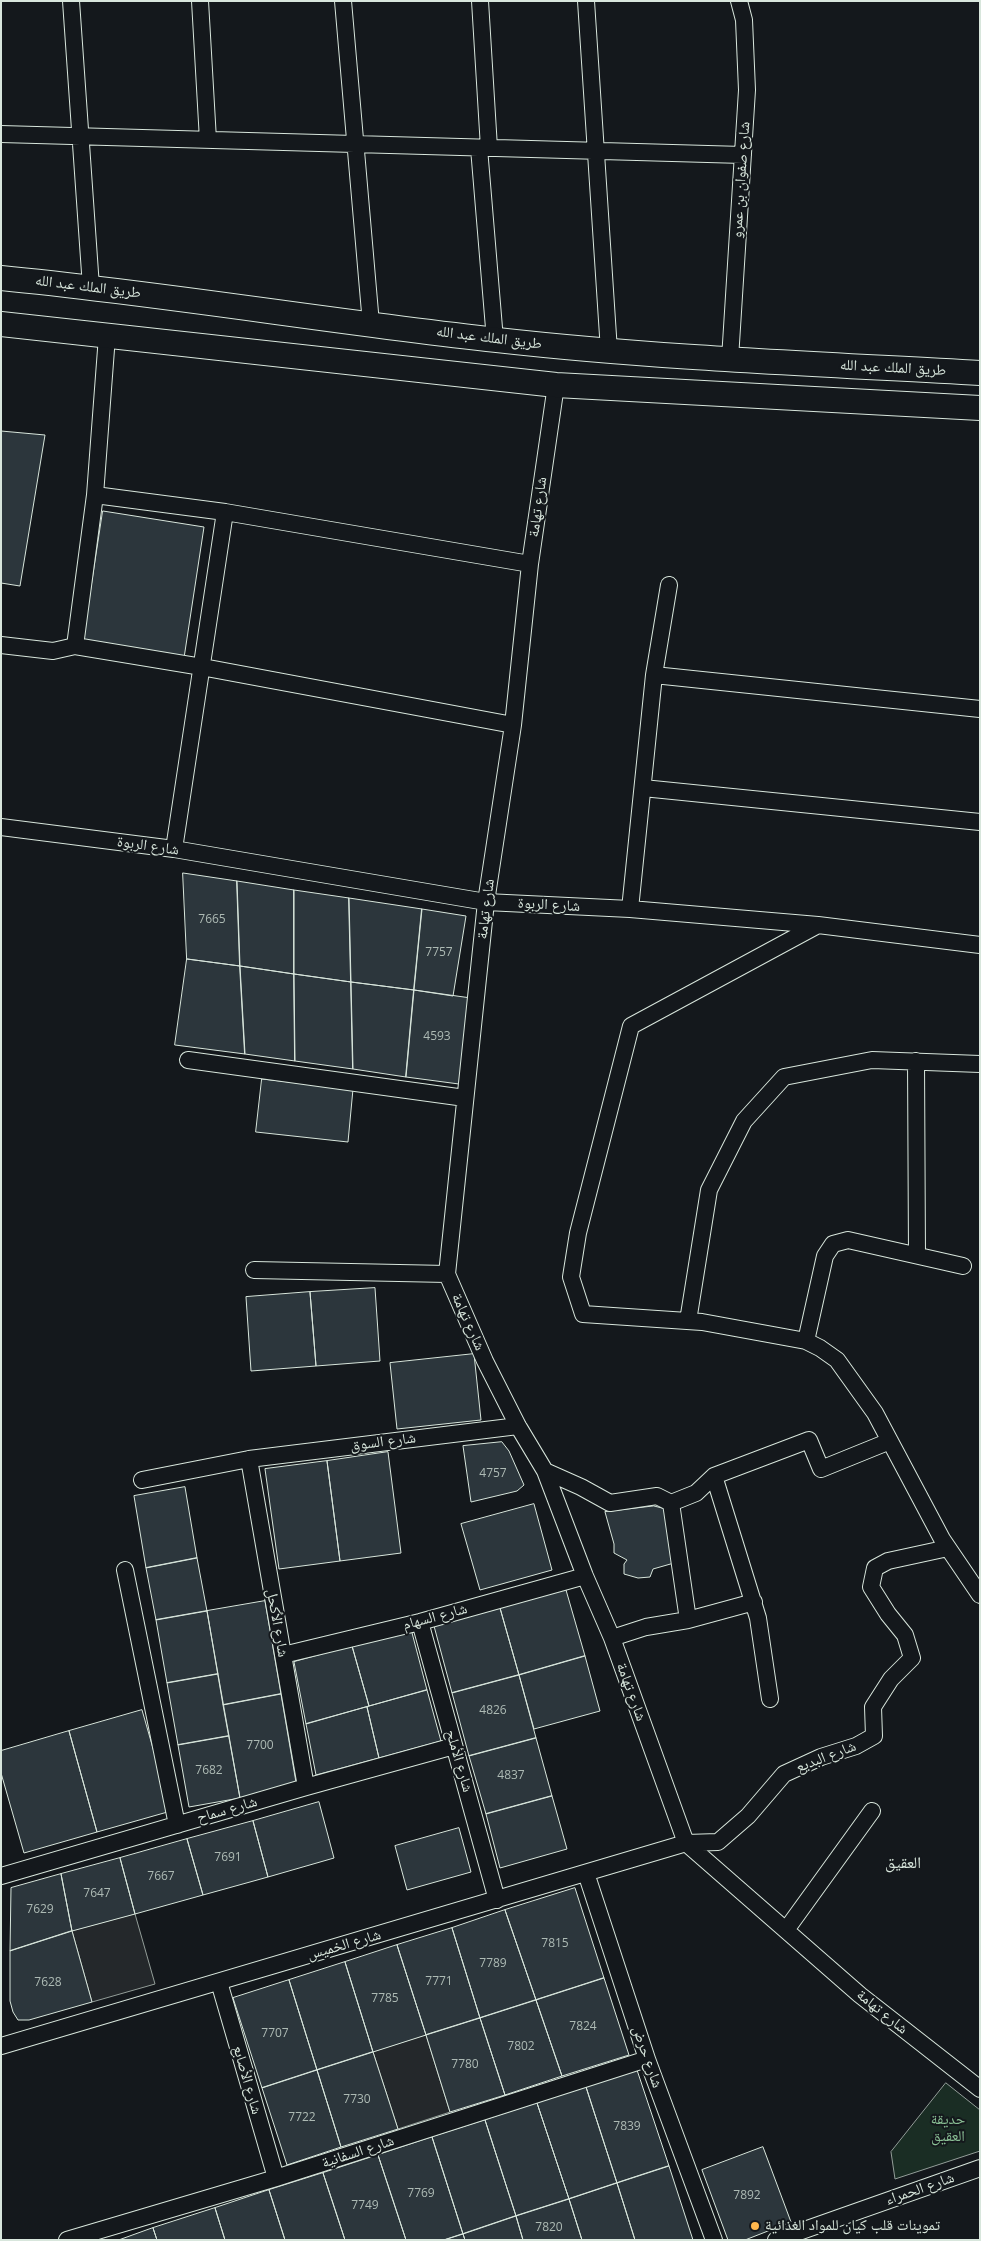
<!DOCTYPE html>
<meta charset="utf-8">
<style>
body{margin:0}
#map{position:relative;width:981px;height:2241px;overflow:hidden;background:#14181c;font-family:"Open Sans",sans-serif}
canvas{display:block}
.frame{position:absolute;inset:0;border:2px solid #d8e6dc;pointer-events:none}
</style>
<div id="map">
<canvas width="981" height="2241"></canvas>
<div class="frame"></div>
</div>
<script>
const ctx = document.querySelector('canvas').getContext('2d');
ctx.lineJoin = 'round';
function fillPath(path, color) {
  ctx.fillStyle = color;
  ctx.fill(path, 'evenodd');
}
function stroke(path, color, width, dash) {
  ctx.strokeStyle = color;
  ctx.lineWidth = width;
  ctx.lineCap = dash ? 'butt' : 'round';
  ctx.setLineDash(dash || []);
  ctx.stroke(path);
}
function label(font, color, halo, rows, align = 'center') {
  ctx.font = font + ' "Open Sans","Noto Naskh Arabic",sans-serif';
  ctx.lineWidth = 4;
  ctx.setLineDash([]);
  ctx.textBaseline = 'middle';
  ctx.strokeStyle = halo;
  ctx.fillStyle = color;
  for (const [text, x, y, turn = 0] of rows) {
    ctx.save();
    ctx.translate(x, y);
    ctx.rotate((+turn || 0) * Math.PI / 180);
    ctx.textAlign = isNaN(turn) ? turn : align;
    if (halo) ctx.strokeText(text, 0, 0);
    ctx.fillText(text, 0, 0);
    ctx.restore();
  }
}
const green = new Path2D(`
 M946 2083 980 2110V2151L895 2179 891 2152Z`);
const parking = new Path2D(`
 M135 1914 155 1984 92 2002 72 1931Z
 M426 2035 450 2112 398 2129 373 2052Z`);
const building = new Path2D(`
 M1 431 45 435 20 586 1 583Z
 M103 511 204 527 184 658 83 642Z
 M183 873 237 881 240 966 187 959Z
 M237 881 294 890V974L240 966Z
 M294 890 349 898 351 982 294 974Z
 M349 898 422 909 414 990 351 982Z
 M422 909 466 916 453 996 414 990Z
 M187 959 240 966 245 1054 175 1045Z
 M240 966 294 974 295 1061 245 1054Z
 M294 974 351 982 353 1069 295 1061Z
 M351 982 414 990 406 1077 353 1069Z
 M414 990 471 998 459 1084 406 1077Z
 M262 1079 353 1089 348 1142 256 1132Z
 M375 1288 380 1361 316 1366 310 1292Z
 M310 1292 316 1366 251 1371 246 1297Z
 M474 1354 481 1420 397 1429 390 1363Z
 M502 1442 509 1451 524 1485 517 1491 471 1502 463 1446Z
 M388 1452 401 1553 340 1561 327 1461Z
 M327 1461 340 1561 279 1569 265 1469Z
 M185 1487 197 1558 146 1568 134 1496Z
 M534 1504 552 1570 480 1590 461 1524Z
 M654 1506 666 1509 674 1563 653 1569 650 1577 638 1578 624 1574V1564L627 1560 614 1553V1544L605 1512Z
 M197 1558 207 1611 156 1620 146 1568Z
 M566 1590 585 1656 519 1675 500 1608Z
 M265 1601 281 1694 223 1705 207 1611Z
 M500 1608 519 1675 452 1693 434 1626Z
 M207 1611 218 1674 167 1683 156 1620Z
 M411 1629 427 1690 369 1706 352 1646Z
 M352 1646 369 1706 306 1724 294 1662Z
 M585 1656 600 1711 534 1729 519 1675Z
 M218 1674 229 1736 178 1745 167 1683Z
 M519 1675 536 1738 469 1756 452 1693Z
 M427 1690 441 1741 379 1758 367 1707Z
 M281 1694 297 1788 240 1798 223 1705Z
 M367 1707 379 1758 316 1775 306 1724Z
 M142 1710 171 1811 97 1832 69 1731Z
 M69 1731 97 1832 24 1853 1 1773V1751Z
 M229 1736 240 1798 189 1807 178 1745Z
 M536 1738 552 1796 486 1814 469 1756Z
 M552 1796 567 1849 500 1868 486 1814Z
 M319 1802 334 1858 268 1877 253 1821Z
 M253 1821 268 1877 203 1895 187 1839Z
 M459 1828 471 1872 407 1890 395 1846Z
 M187 1839 203 1895 135 1914 120 1858Z
 M120 1858 135 1914 72 1931 61 1874Z
 M61 1874 72 1931 10 1951 11 1888Z
 M575 1888 604 1978 536 2000 505 1910Z
 M505 1910 536 2000 480 2018 452 1928Z
 M452 1928 480 2018 426 2035 397 1945Z
 M72 1931 92 2002 29 2020H18L13 2012 10 2001V1951Z
 M397 1945 426 2035 373 2052 345 1962Z
 M345 1962 373 2052 317 2070 289 1980Z
 M604 1978 629 2055 562 2076 536 2000Z
 M289 1980 317 2070 262 2088 233 1998Z
 M536 2000 562 2076 505 2095 480 2018Z
 M480 2018 505 2095 450 2112 426 2035Z
 M373 2052 398 2129 341 2147 317 2070Z
 M317 2070 341 2147 287 2165 262 2088Z
 M637 2070 669 2166 617 2183 586 2087Z
 M586 2087 617 2183 569 2199 537 2103Z
 M537 2103 569 2199 516 2216 485 2120Z
 M485 2120 516 2216 463 2234 432 2137Z
 M432 2137 463 2234 444 2240H406L378 2155Z
 M763 2147 791 2222 745 2240H728L702 2170Z
 M378 2155 406 2240H345L323 2173Z
 M669 2166 693 2240H635L617 2183Z
 M323 2173 345 2240H285L269 2190Z
 M617 2183 635 2240H582L569 2199Z
 M269 2190 285 2240H225L215 2208Z
 M569 2199 582 2240H523L516 2216Z
 M215 2208 225 2240H157L153 2228Z
 M516 2216 523 2240H465L463 2234Z
 M153 2228 157 2240H119Z
 M463 2234 465 2240H444Z`);
const street = new Path2D(`
 M71 1 91 287
 M200 1 208 140
 M343 1 371 324
 M480 1 489 148
 M586 1 609 351
 M1 134 743 155
 M479 148 495 340
 M730 359 747 90 744 20 739 1
 M556 385 530 564 513 725 486 902 447 1274 485 1361 518 1426 545 1471 585 1576 612 1638 686 1843 860 1995 980 2089
 M95 495 225 512 530 564
 M1 645 53 651 75 646 202 667 513 725
 M75 646 95 495 107 336
 M654 675 980 709
 M643 788 980 822
 M1 827 174 849 486 902 630 909 818 925 980 945
 M174 849 225 512
 M630 909 654 675 669 585
 M818 925 631 1026 578 1233 571 1277 583 1314 702 1322 806 1341 820 1348 837 1360 875 1413 942 1539 980 1595
 M188 1060 465 1098
 M916 1061 917 1255
 M254 1270 447 1274
 M688 1321 709 1190 744 1121 784 1077 872 1060 980 1064
 M806 1341 825 1256 833 1244 848 1240 963 1266
 M249 1459 306 1787
 M545 1471 581 1487 610 1503 657 1496 671 1503 696 1493 714 1476 809 1440 821 1469 890 1441
 M714 1476 758 1618 770 1699
 M142 1480 249 1459 518 1426
 M125 1570 177 1825
 M688 1620 754 1602
 M420 1622 497 1900
 M612 1638 646 1627 688 1620 671 1503
 M283 1655 420 1622 585 1576
 M586 1873 647 2059 714 2240
 M1 1876 306 1787 454 1746
 M786 1930 872 1811
 M219 1982 276 2178
 M1 2046 686 1843 718 1842 748 1816 784 1774 821 1757 856 1746 874 1736 873 1707 891 1679 912 1658 905 1635 888 1614 871 1587 875 1568 888 1561 948 1548
 M67 2240 276 2178 647 2059
 M776 2240 980 2168`);
const secondary = new Path2D(`
 M1 278C167 294 331 322 497 340 657 358 819 364 980 373
 M1 324 556 385 980 408`);
const markers = [
 [755,2226,5,"#ffb74d"]
];
const numberNames = [
 ["7665",212,920],
 ["7757",439,953],
 ["4593",437,1037],
 ["4757",493,1474],
 ["4826",493,1711],
 ["7700",260,1746],
 ["7682",209,1771],
 ["4837",511,1776],
 ["7691",228,1858],
 ["7667",161,1877],
 ["7647",97,1894],
 ["7629",40,1910],
 ["7815",555,1944],
 ["7789",493,1964],
 ["7771",439,1982],
 ["7628",48,1983],
 ["7785",385,1999],
 ["7824",583,2027],
 ["7707",275,2034],
 ["7802",521,2047],
 ["7780",465,2065],
 ["7730",357,2100],
 ["7722",302,2118],
 ["7839",627,2127],
 ["7769",421,2194],
 ["7892",747,2196],
 ["7749",365,2206],
 ["7820",549,2228]
];
const streetNames = [
 ["شارع صفوان بن عمرو",741,180,-86],
 ["طريق الملك عبد الله",88,287,7],
 ["طريق الملك عبد الله",489,338,7],
 ["طريق الملك عبد الله",893,368,3],
 ["شارع تهامة",538,507,-82],
 ["شارع الربوة",148,846,8],
 ["شارع الربوة",549,905,3],
 ["شارع تهامة",486,909,-83],
 ["شارع تهامة",468,1322,66],
 ["شارع السوق",383,1442,-7],
 ["شارع السهام",435,1617,-15],
 ["شارع الأكحل",277,1623,80],
 ["شارع تهامة",631,1692,70],
 ["شارع البديع",826,1757,-21],
 ["شارع الأملح",459,1761,74],
 ["شارع سماح",227,1810,-16],
 ["شارع الخميس",344,1945,-16],
 ["شارع تهامة",882,2012,39],
 ["شارع حرض",647,2057,71],
 ["شارع الأصابع",247,2080,74],
 ["شارع السفانية",358,2152,-18],
 ["شارع الحمراء",920,2189,-19]
];
const parkNames = [
 ["حديقة",948,2120],
 ["العقيق",948,2137]
];
const poiNames = [
 ["تموينات قلب كيان للمواد الغذائية",765,2226]
];
const neighbourhoodNames = [
 ["العقيق",903,1863]
];
fillPath(green, '#1a2d24');
stroke(green, '#939e99', 1);
fillPath(parking, '#24282b');
stroke(parking, '#939e99', 1);
fillPath(building, '#2c363c');
stroke(building, '#d8e6dc', 1);
stroke(street, '#d8e6dc', 18);
stroke(secondary, '#d8e6dc', 26);
stroke(street, '#14181c', 16);
stroke(secondary, '#14181c', 24);
for (const [x, y, r, color] of markers) {
  const dot = new Path2D();
  dot.arc(x, y, r, 0, 2 * Math.PI);
  ctx.fillStyle = color;
  ctx.fill(dot);
  stroke(dot, '#14181c', 2);
}
label('12px', '#adbab4', null, numberNames);
label('15px', '#d8e6dc', '#14181c', streetNames);
label('15px', '#8ac095', '#14181c', parkNames);
label('15px', '#d8e6dc', '#14181c', poiNames, 'left');
label('16px', '#d8e6dc', '#14181c', neighbourhoodNames);
</script>
